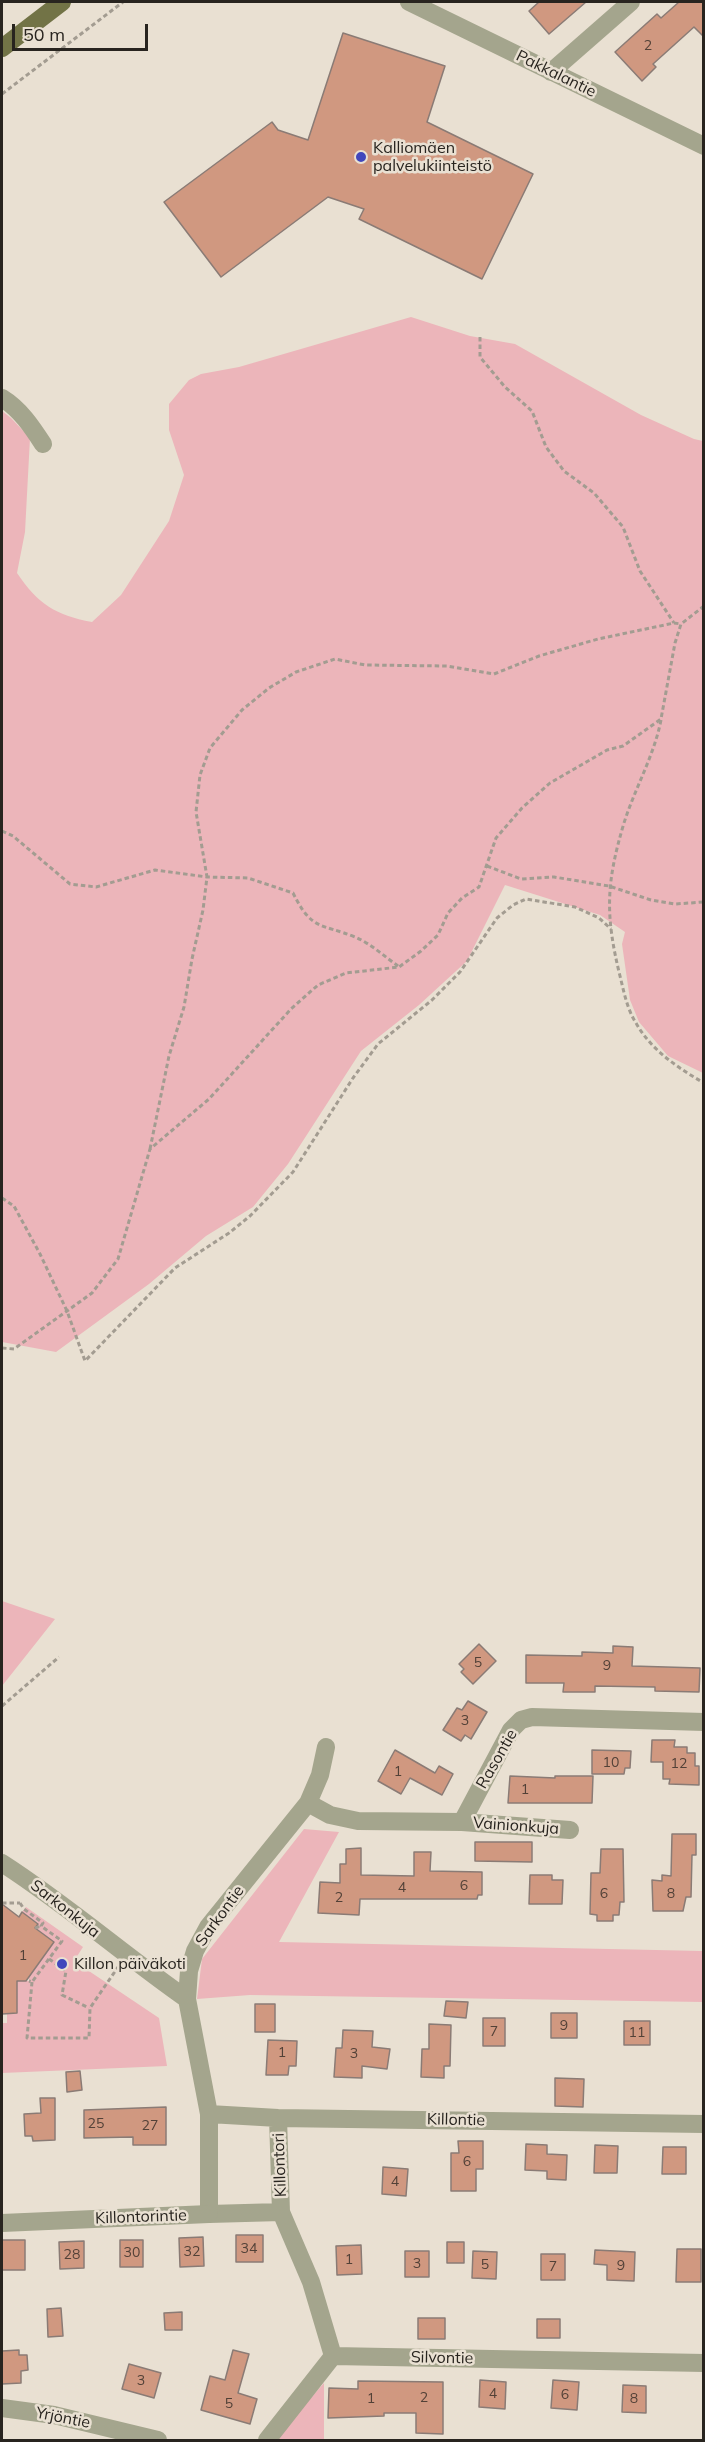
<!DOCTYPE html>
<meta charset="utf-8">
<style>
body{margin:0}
#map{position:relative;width:705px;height:2442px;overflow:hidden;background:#e9e0d2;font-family:Mulish,sans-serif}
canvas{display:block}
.frame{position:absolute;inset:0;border:3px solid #28241f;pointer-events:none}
.scale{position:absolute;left:12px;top:24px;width:136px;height:27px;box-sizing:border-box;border:3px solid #28241f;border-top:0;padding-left:8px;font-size:18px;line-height:21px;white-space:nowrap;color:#28241f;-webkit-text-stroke:4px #e9e0d2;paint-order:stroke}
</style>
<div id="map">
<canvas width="705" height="2442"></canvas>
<div class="frame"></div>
<div class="scale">50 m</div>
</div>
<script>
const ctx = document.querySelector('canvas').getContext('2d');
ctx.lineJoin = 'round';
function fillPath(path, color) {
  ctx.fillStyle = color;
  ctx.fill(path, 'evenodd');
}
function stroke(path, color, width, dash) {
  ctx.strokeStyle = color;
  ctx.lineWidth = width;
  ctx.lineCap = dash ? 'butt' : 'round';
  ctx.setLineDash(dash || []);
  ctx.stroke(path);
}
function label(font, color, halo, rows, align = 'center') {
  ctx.font = font + ' Mulish,sans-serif';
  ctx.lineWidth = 5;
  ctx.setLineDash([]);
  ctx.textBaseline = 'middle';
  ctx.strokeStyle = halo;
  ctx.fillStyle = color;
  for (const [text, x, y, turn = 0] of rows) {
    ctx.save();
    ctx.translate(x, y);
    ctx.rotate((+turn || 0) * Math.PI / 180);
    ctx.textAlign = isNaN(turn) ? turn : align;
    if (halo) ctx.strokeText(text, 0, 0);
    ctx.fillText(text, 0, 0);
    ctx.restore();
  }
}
const green = new Path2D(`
 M411 317 470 336 515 344 641 415 694 439 703 441V1073L668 1056 639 1022 630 1000 622 944 625 932 600 915 505 885 467 961 419 1005 361 1051 288 1164 253 1207 206 1236 149 1284 56 1352 2 1342V411L11 418 30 438 25 532 17 573C38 604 55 615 92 622L121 595 169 521 184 475 169 430V404L189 380 201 374 239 367Z
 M2 1601 55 1619 2 1686Z
 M304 1829 339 1832 279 1942 703 1951V2002L250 1995 197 1999 202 1959Z
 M26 1907 83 1947 74 1961 159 2018 167 2066 2 2073V2023H7V2014L17 2013V1981H29V1970H34L54 1942 35 1928 38 1923 22 1912Z
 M324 2383V2440H274Z`);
const building = new Path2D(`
 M539 2H586L549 34 529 11Z
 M679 2H704V37L694 27 653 64 656 67 642 81 615 52 657 14 661 18Z
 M343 33 445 66 427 122 533 174 482 279 359 219 364 209 328 197 221 277 164 202 272 122 278 130 308 140Z
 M479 1644 496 1661 473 1684 461 1672 464 1669 459 1664Z
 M613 1646 633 1647 632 1666 700 1668 699 1692 655 1691V1687L595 1686V1692H563L564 1683H526V1655L582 1656V1652L613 1653Z
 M468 1701 487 1712 471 1739 465 1735 461 1741 443 1730 457 1708 462 1710Z
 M652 1740H675L674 1747H687V1753H695V1766H699V1785L669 1784 670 1779H663V1762H651Z
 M395 1750 435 1773 439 1766 453 1774 442 1795 410 1778 401 1794 378 1781Z
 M592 1750 631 1751 630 1768H625L624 1774H592Z
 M510 1776 555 1778V1776H593L592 1803H508Z
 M672 1834H696V1855H692L691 1897H686L683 1911H653L652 1880 662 1881V1875L671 1876Z
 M475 1842H532V1862L475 1861Z
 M361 1848V1875L414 1876V1852H431L430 1871 482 1872V1895H478L477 1899H360L359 1915 318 1913 320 1882 340 1883V1864H346V1849Z
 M601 1849H623L624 1902H620L619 1915H613V1921H597V1915L590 1914 591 1873H600Z
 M530 1875H552V1880H563L562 1904H529Z
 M2 1904 19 1917 22 1912 38 1924 35 1928 54 1942 26 1981H17V2013L2 2014Z
 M446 2001 468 2002 466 2018 444 2016Z
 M255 2004H275V2032H255Z
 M551 2013H577V2038H551Z
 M483 2018H505V2046H483Z
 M624 2021H650V2045H624Z
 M429 2024 451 2025 450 2066H444V2078L421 2077 422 2049H429Z
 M343 2030 373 2031 372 2047 390 2049 387 2069 362 2066V2078L334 2077 336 2048H342Z
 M268 2040 297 2041 296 2066H289L288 2075H266Z
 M80 2071 82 2090 67 2092 66 2072Z
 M555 2078 584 2079 583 2107 555 2106Z
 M40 2098H55V2140L33 2141 32 2136H25L24 2114 41 2113Z
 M166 2107V2145H133V2137L84 2138V2110Z
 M458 2141H483V2169H476V2191H451V2153H459Z
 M526 2144 547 2145V2154L567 2155 566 2180 547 2179V2171L525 2170Z
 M595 2145 618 2146 617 2173H594Z
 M663 2147H686V2174H662Z
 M383 2167 408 2169 406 2196 382 2194Z
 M236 2235H263V2262H236Z
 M203 2237 204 2266 180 2267 179 2238Z
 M2 2240H25V2270H2Z
 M120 2240H143V2267H120Z
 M84 2241V2268L60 2269 59 2242Z
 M447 2242H464V2263H447Z
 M361 2245 362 2274 337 2275 336 2246Z
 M677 2249H701V2282H676Z
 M595 2250 635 2252 634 2281 607 2280V2265L594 2264Z
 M405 2251H429V2277H405Z
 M473 2251 497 2252 496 2279 472 2278Z
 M541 2254H565V2280H541Z
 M61 2308 63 2336 48 2337 47 2309Z
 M182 2312V2330H165L164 2313Z
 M418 2318H445V2339H418Z
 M537 2319H560V2338H537Z
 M19 2350V2355H27L28 2370 21 2371V2383L2 2384V2351Z
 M233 2350 249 2354 238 2393 257 2399 250 2424 201 2410 210 2376 225 2380Z
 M129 2364 161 2373 154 2398 122 2389Z
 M480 2380 506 2382 505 2409 479 2407Z
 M553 2380 579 2382 577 2410 551 2408Z
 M358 2381 443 2382V2434L416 2433V2413H384V2416L328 2418 329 2388 358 2389Z
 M623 2385 646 2386V2413L622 2412Z`);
const path = new Path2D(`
 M2 94 123 2
 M480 337V357L505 387 532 411 546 447 564 471 594 493 623 527 640 571 674 623
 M661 720C654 756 635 788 624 823 606 883 605 915 620 976 624 992 627 1009 636 1023 651 1050 678 1068 704 1083
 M2 831 13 836 70 884 96 887 155 870 207 877 248 878 293 893C312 931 320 923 355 937 370 943 385 957 398 966
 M487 866 521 879 554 877 609 886 651 900 675 904 704 902
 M150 1149 169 1056 184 1007 192 959 203 910 207 877 196 812 200 775 210 748 242 710 269 688 296 672 335 659 365 665 447 666 494 674 539 656 598 639 674 623 681 624
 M2 1198 14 1206 40 1254 67 1311 85 1361 175 1268 229 1233 250 1216 293 1172 353 1078 378 1044 432 1000 460 972 497 918 513 905 526 899 575 907 599 918 611 929
 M2 1348 14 1349 92 1293 118 1259 150 1149 209 1099 291 1009 318 985 346 973 399 967 421 951 438 935 448 913 462 898 479 887 496 838 522 808 550 783 607 750 623 746 661 719 675 643 681 624 704 606
 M2 1706 59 1657
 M2 1903H20
 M20 1903 24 1909 43 1923 41 1926 62 1941 32 1982 29 1981
 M35 1928 41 1926
 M49 1959 66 1971 62 1995 89 2008
 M32 1982 27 2038H89L90 2008 118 1967`);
const minor = new Path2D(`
 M409 2 704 146
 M551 72 631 2
 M2 398C20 409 32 427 43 444
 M308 1803 330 1815 358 1821 462 1822 511 1730 521 1720 532 1717 704 1722
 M462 1822 570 1830
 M2 1863C66 1904 124 1955 187 1999
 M209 2114 278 2118 704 2124
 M278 2118 281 2212 311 2282 333 2356 704 2363
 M281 2212 209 2214V2114L187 1999 189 1971 195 1951 208 1927 308 1803 320 1775 326 1747
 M2 2408 54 2415 158 2440
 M267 2440 333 2356`);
const tertiary = new Path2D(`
 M2 2223 209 2214`);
const primary = new Path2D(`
 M2 48 62 2`);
const markers = [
 [361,157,6,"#4147bc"],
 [62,1964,6,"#4147bc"]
];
const numberNames = [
 ["2",648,46],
 ["5",478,1663],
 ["9",607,1666],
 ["3",465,1721],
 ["10",611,1763],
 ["12",679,1764],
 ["1",398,1772],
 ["1",525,1790],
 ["6",464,1886],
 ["4",402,1888],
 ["6",604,1894],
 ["8",671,1894],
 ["2",339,1898],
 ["1",23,1956],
 ["9",564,2026],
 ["7",494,2032],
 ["11",637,2033],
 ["1",282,2053],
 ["3",354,2054],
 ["25",96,2124],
 ["27",150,2126],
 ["6",467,2162],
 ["4",395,2182],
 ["34",249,2249],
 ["32",192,2252],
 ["30",132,2253],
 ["28",72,2255],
 ["1",349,2260],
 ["3",417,2264],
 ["5",485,2265],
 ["9",621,2266],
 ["7",553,2267],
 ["3",141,2381],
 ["4",493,2394],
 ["6",565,2395],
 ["2",424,2398],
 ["1",371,2399],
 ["8",634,2399],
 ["5",229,2404]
];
const streetNames = [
 ["Pakkalantie",556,74,26],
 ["Rasontie",497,1759,-60],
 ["Vainionkuja",516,1826,4],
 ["Sarkonkuja",65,1909,38],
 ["Sarkontie",220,1916,-54],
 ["Killontie",456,2120,1],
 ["Killontori",280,2165,-92],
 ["Killontorintie",141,2217,-2],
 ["Silvontie",442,2358,1],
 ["Yrjöntie",63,2418,11]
];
const poiNames = [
 ["Kalliomäen",373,148],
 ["palvelukiinteistö",373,166],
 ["Killon päiväkoti",74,1964]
];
fillPath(green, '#ecb5ba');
fillPath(building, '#d09880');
stroke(building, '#8a7b75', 1.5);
stroke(path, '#a39c91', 3, [4.5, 3]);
stroke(minor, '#a4a58d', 18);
stroke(tertiary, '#a4a58d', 18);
stroke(primary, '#727346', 18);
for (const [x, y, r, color] of markers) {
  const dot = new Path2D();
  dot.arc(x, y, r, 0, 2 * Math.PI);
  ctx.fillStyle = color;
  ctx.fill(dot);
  stroke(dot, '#e9e0d2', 2);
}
label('14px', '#524137', null, numberNames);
label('16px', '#28241f', '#e9e0d2', streetNames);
label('16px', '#28241f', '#e9e0d2', poiNames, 'left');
</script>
